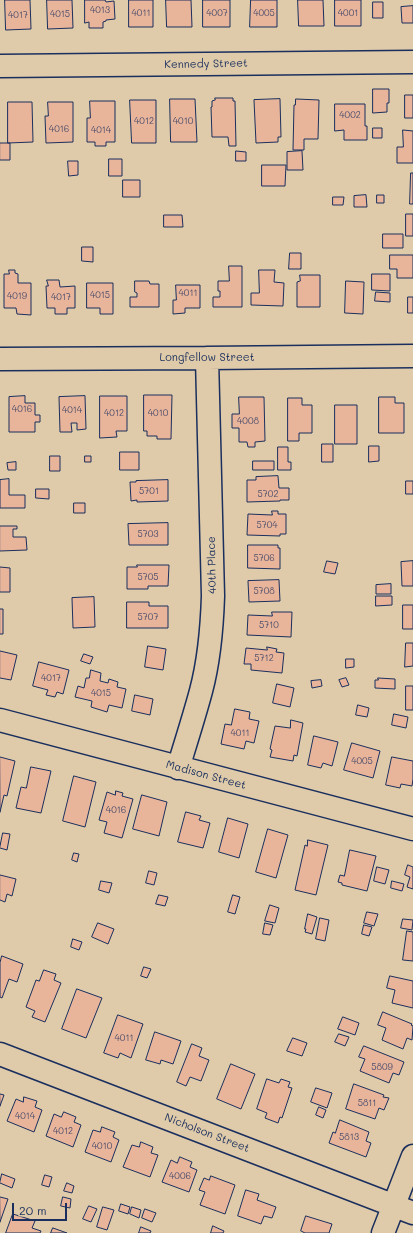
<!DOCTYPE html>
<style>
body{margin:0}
#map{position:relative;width:413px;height:1233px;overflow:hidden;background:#dfcba9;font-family:Mali,sans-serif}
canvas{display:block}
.scale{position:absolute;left:12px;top:1203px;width:55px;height:18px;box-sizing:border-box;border:2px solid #1b2f5e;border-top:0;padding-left:5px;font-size:12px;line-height:14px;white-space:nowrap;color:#1b2f5e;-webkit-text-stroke:3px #dfcba9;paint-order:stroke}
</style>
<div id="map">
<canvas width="413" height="1233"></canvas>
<div class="scale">20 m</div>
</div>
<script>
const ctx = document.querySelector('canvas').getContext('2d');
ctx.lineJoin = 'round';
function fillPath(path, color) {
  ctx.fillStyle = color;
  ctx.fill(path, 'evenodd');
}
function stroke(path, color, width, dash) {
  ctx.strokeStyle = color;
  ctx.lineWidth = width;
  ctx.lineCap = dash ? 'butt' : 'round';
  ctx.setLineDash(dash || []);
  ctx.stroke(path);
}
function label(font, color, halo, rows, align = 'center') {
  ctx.font = font + ' Mali,sans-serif';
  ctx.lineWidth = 3;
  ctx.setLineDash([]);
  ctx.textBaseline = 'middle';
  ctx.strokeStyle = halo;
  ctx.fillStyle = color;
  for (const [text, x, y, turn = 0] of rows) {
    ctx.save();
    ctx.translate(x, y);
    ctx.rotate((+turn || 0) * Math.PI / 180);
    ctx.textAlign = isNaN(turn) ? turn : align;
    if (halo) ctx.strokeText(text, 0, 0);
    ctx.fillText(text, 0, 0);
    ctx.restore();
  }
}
const building = new Path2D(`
 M5 0H30L31 29 6 30Z
 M47 0H72L73 28 48 29Z
 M85 0H105L106 2 114 1 115 19 106 20V21L103 22V28H89V22L85 23Z
 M129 0H153V27H129Z
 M166 0H191L192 27H167Z
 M203 0H230V27H203Z
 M251 0H277V27H250Z
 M298 0H323L324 26H299Z
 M335 0H361V26H335Z
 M373 2H383V18H373Z
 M413 6V23H402L401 7Z
 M373 89H389V103H387V112L373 113Z
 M405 95H413V118H405Z
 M215 98H233V101H235L236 146H229L228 137H212L211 107H212V101L215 100Z
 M170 99H195L197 142H171Z
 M280 99 281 137H278V142L256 143 254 100Z
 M296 99 319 100 318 139H304V150H293L294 105H295Z
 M130 100H156V143H132Z
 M90 101H115V142H106V146H95V142H87V118H90Z
 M8 102H32L33 142 8 143Z
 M48 102H73V142L46 143 45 116H48Z
 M335 104H365V126H367V140H344V130L335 131Z
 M373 128H382V138H373Z
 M403 130 413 131V163H397V147H403Z
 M0 143H10V160H0Z
 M236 151 246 152V161H236Z
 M302 151 303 170H287V152Z
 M109 159H122V176H109Z
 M68 161H78V175L69 176Z
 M262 165H286L285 186H262Z
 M411 173H413V204H410Z
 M123 180H140V197H123Z
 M366 195 367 207H354V196Z
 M377 195H384V203H377Z
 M333 197H344L343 205H333Z
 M406 214H413V236H406Z
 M164 215H182L183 227H164Z
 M383 234H403V248H383Z
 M82 247H93V262L82 261Z
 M290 253H301V269H289Z
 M390 255H413V278H397V269H390Z
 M229 266H242V307H213V297H220V291H218V281H229Z
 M9 270H15V273L18 274V283H31V315L17 314 16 308H4V274H9Z
 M259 270H275L274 282 284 283 283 306 251 305V293H259Z
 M372 274H390V291L372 290Z
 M300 275H320V307H297V282L300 281Z
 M47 280H59L60 287 75 286V308H67V314H55V308H47L46 286H48Z
 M135 281H149L150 284H159V307H130V297H137V293L135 292Z
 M346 281 364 282 363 314 345 313Z
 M87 283H113V314H100V308H87Z
 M176 285H200V308H185V313L173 314V300H176Z
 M376 292 390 293V302L375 301Z
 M408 297H413V313H408Z
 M144 395H172L171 439H157V436H147V431H144Z
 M25 396V403H35V415H40V422H35V432H9V397Z
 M85 396 86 429 77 430V423H71L72 432H60L59 397Z
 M100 396H127V431H116L117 437 100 438Z
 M239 397H264L265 441 255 442V447H248L247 442H239V428H232V414H239Z
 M379 397H395V403H404V433H379Z
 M288 398H302V405H312V433H299V441H288Z
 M335 405H357V444H335Z
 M322 444H333V462H322Z
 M369 446H379V461L369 462Z
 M278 447H288V462H291V470H278Z
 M120 452H139V470H120Z
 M50 456H60V471H50Z
 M85 456H91V462H85Z
 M253 461H274V470H253Z
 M16 462V470H8L7 463Z
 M278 476 279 488H289V500H280V501L247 502V480H256V477Z
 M9 479V495H25V508H0V480Z
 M168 480V501L137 502V500L131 501 130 482H136V481Z
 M406 481H413V494H406Z
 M36 489H49V499L36 498Z
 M74 503H85V513H74Z
 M272 511H278V514H286V534H280V536L247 535 248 514 272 515Z
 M168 523V545H129L128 524Z
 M0 526H17V529H13V537H26L27 550 0 551Z
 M248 545H278V548H280V569L248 568Z
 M327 561 338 563 335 574 324 572Z
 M413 561V586H402L401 562Z
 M137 565H169L168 586H148V589H127V567H137Z
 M0 567 10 568V592H0Z
 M279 580 280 601 249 602 248 581Z
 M391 584V594H376V585Z
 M376 596H392V605L376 606Z
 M94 597 95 627 73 628 72 598Z
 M127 602H149V606H168V628H127Z
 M403 605H413V629H403Z
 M0 609H3V634H0Z
 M272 612H292L291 637 247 635 248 615 272 616Z
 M406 643H413V666L405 667Z
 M148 646 166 649 163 670 145 667Z
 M267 647 277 649 276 652 284 653 282 673 251 670V664H244L246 648 267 650Z
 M0 651 17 655 11 680 0 678Z
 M84 654 93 657 90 664 81 661Z
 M346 659H354V667L346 668Z
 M39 662 69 670 63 694 57 692 55 697 46 695 48 690 33 686Z
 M91 670 101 673 100 681 108 683 109 679 118 682 117 687 126 689 122 708 109 705 107 712 91 707 92 701 75 697 78 686 84 688 86 678H89Z
 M346 678 349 685 342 687 339 680Z
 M378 678 395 679V689L375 688V680H378Z
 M321 680 322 686 312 688 311 681Z
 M277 684 294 688 290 707 273 703Z
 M406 686H413V710H406Z
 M135 695 153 699 150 715 132 711Z
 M358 705 369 708 367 717 356 715Z
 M235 709 250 712 249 719 259 721 254 743 246 741 244 749 221 744 225 724 231 725Z
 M394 714 408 717 406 728 392 725Z
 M291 720 303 723 297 756 294 755 293 761 270 757 272 750 270 749 275 726 290 728Z
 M314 736 338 742 332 766 323 763 321 768 308 765Z
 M352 743 380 751 373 778 344 770Z
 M0 757 15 761 7 796 4 795 0 812Z
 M392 757 413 761V779L412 786 401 784 400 788 386 785Z
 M31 767 51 771 41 813 16 808 21 787 26 788Z
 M74 776 96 782 85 827 63 821Z
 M116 791 123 793 122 796 133 799 122 838 104 833 107 822 99 820 107 792 115 795Z
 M142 795 167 802 159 836 133 829Z
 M186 812 201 816 199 820 210 823 203 848 178 842Z
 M228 818 248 824 239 858 219 852Z
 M268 829 288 835 276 878 256 872Z
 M3 833 10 834 7 850 0 848Z
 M308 840 328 845 316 895 295 890 305 845 307 846Z
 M350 850 376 856 367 891 342 885V883L338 882 340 875 344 876Z
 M74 853 79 854 77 862 72 860Z
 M408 865 413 867V889L407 887 410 877 405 875Z
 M377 867 389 870 385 884 374 881Z
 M149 871 157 873 154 885 146 883Z
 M0 875 16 879 12 896 7 894 5 902 0 900Z
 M101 881 112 883 109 893 99 890Z
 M392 881 404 884 402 891 391 888Z
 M159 895 168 897 165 906 156 904Z
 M233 895 240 897 235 914 228 912Z
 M270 905 279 908 275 923 265 921Z
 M367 912 378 914 374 926 364 923Z
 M308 914 317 917 312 934 305 932 306 929H305Z
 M320 918 329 920 325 941 316 939Z
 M403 919 413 920 412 930 401 928Z
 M98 923 114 929 108 944 92 937Z
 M265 923 273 925 270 935 263 934Z
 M364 925 372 927 369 936 362 934Z
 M407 931 413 932V961L403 960Z
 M73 939 82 942 79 950 71 947Z
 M2 956 23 964 17 982 9 979 2 998 0 997V963Z
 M144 967 151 969 147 978 141 976Z
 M44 970 56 974 54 980 61 983 45 1022 32 1017 35 1011 26 1007 36 980 39 981Z
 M390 976 413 981V1008L392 1003 395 990 387 988Z
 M77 989 102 998 86 1038 62 1029Z
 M383 1012 412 1024 411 1025 413 1026 412 1040 407 1038 403 1049 382 1040 386 1028 378 1025Z
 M118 1015 143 1024 131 1058 120 1053 118 1058 104 1053Z
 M343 1017 359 1023 355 1035 338 1029Z
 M155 1032 181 1041 173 1064 161 1060 160 1064 146 1060Z
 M339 1034 349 1037 345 1046 335 1042Z
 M293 1038 307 1043 302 1056 287 1051Z
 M192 1044 202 1048 199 1056 209 1060 201 1081 190 1077 186 1086 177 1082Z
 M364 1046 404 1062 399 1075 393 1073 389 1083 360 1071 365 1059 359 1057Z
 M231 1064 255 1074 241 1109 217 1099Z
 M267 1079 279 1083 281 1079 290 1082 288 1087 292 1088 282 1118 280 1117 278 1123 265 1118 267 1113 257 1109Z
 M354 1084 384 1095 383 1097 389 1098 384 1110 379 1108 375 1119 346 1109Z
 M316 1088 332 1093 327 1108 311 1102Z
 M0 1094 4 1095 0 1106Z
 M24 1097 37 1101 35 1107 42 1110 34 1132 7 1121 16 1099 23 1102Z
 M319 1107 326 1110 323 1118 316 1115Z
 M64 1112 76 1117 74 1122 81 1125 73 1147 46 1136 54 1114 61 1117Z
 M340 1120 369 1132 366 1141 371 1143 366 1157 329 1143 333 1132 335 1133Z
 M102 1127 115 1132 113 1137 119 1140 111 1162 85 1152 93 1130 100 1132Z
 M141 1142 153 1147 151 1153 158 1155 150 1177 123 1167 132 1145 139 1147Z
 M180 1157 192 1162 190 1167 197 1170 189 1192 162 1182 171 1160 177 1163Z
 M2 1174 15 1179 12 1188 0 1183Z
 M45 1175 52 1177 49 1187 42 1185Z
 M211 1176 235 1185 225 1214 200 1205 205 1192 199 1190 204 1178 209 1180Z
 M67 1183 74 1186 72 1193 64 1191Z
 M246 1190 259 1194 257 1200 276 1207 272 1218 264 1216 261 1224 238 1216Z
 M0 1197 8 1199 0 1222Z
 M63 1197 71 1199 70 1208 61 1206Z
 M121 1204 130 1207 128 1214 119 1211Z
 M89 1206 97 1209 91 1222 83 1219Z
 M103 1207 114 1210 107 1230 97 1227Z
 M132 1207 141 1210 139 1218 130 1214Z
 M145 1209 156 1213 152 1222 142 1218Z
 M13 1214 35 1221 32 1228 41 1231 40 1233H6Z
 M306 1216 332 1224 329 1233H305L301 1231Z
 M213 1226 224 1231 223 1233H211Z
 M141 1227 151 1231 150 1233H139Z
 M53 1228 67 1233H51Z`);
const minor = new Path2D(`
 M0 66 413 62
 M0 359 207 358 413 356
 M0 720 413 829
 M178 768C186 742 194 717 201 691 209 661 212 627 213 596L207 358
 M0 1054 413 1213
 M383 1233 413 1156`);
const numberNames = [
 ["4013",100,10],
 ["4011",141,13],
 ["4007",217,13],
 ["4005",264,13],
 ["4001",348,13],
 ["4015",60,14],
 ["4017",18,15],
 ["4002",350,115],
 ["4012",144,121],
 ["4010",183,121],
 ["4016",59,129],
 ["4014",101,130],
 ["4011",188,293],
 ["4015",100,295],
 ["4019",17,296],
 ["4017",61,297],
 ["4016",22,409],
 ["4014",72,410],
 ["4012",114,413],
 ["4010",158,413],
 ["4008",248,421],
 ["5701",149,491],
 ["5702",268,494],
 ["5704",267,525],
 ["5703",148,534],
 ["5706",264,558],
 ["5705",148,577],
 ["5708",264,591],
 ["5707",148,617],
 ["5710",269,625],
 ["5712",264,658],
 ["4017",51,678],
 ["4015",101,693],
 ["4011",240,733],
 ["4005",362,761],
 ["4016",116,810],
 ["4011",124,1038],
 ["5809",382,1067],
 ["5811",367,1103],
 ["4014",25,1116],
 ["4012",63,1131],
 ["5813",349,1137],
 ["4010",102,1146],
 ["4006",180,1176]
];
const streetNames = [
 ["Kennedy Street",206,64,-1],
 ["Longfellow Street",207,358],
 ["40th Place",212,565,-91],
 ["Madison Street",206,775,15],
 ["Nicholson Street",207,1133,21]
];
fillPath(building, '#e8b49a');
stroke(building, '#1b2f5e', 1);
stroke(minor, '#1b2f5e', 25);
stroke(minor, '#dfcba9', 22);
label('9px', '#4e506d', null, numberNames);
label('11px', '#1b2f5e', '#dfcba9', streetNames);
</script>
